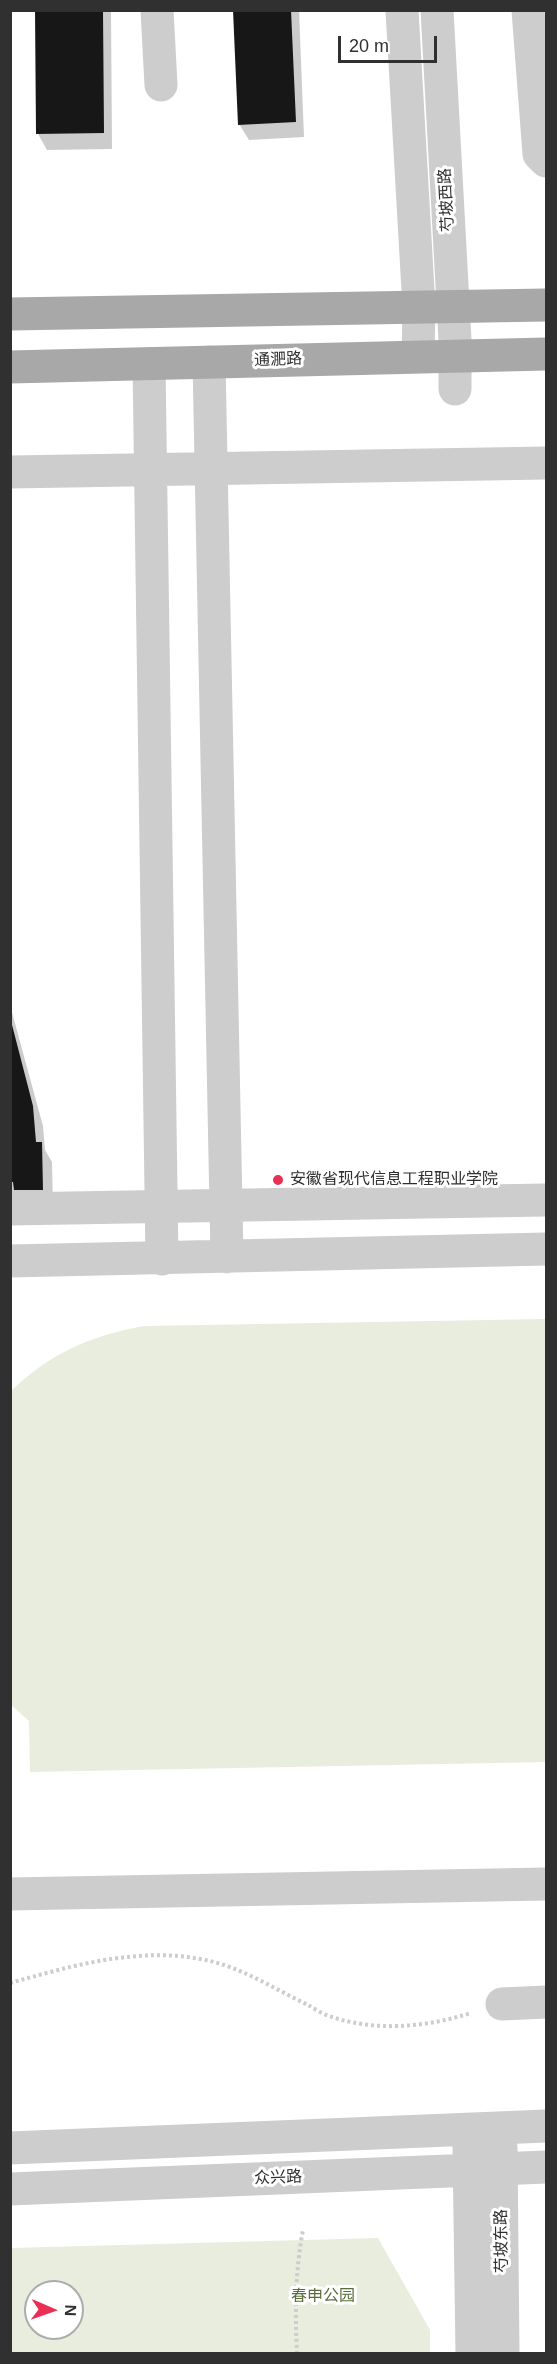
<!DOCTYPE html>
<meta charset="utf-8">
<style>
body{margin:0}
#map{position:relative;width:557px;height:2364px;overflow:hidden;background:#fff;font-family:Arial,sans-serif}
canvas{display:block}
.frame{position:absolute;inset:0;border:12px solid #303030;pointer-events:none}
.north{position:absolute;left:24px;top:2280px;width:60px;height:60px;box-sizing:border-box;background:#fff;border:2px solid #acacac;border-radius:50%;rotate:92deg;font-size:16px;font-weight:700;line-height:24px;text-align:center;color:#303030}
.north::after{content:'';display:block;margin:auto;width:21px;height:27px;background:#e92f54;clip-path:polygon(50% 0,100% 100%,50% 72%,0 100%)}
.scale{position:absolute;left:338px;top:36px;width:99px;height:27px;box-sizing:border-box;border:3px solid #303030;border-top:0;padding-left:8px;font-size:18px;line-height:21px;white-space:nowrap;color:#303030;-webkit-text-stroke:4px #fff;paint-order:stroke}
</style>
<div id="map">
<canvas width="557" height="2364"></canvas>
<div class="frame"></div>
<div class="north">N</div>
<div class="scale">20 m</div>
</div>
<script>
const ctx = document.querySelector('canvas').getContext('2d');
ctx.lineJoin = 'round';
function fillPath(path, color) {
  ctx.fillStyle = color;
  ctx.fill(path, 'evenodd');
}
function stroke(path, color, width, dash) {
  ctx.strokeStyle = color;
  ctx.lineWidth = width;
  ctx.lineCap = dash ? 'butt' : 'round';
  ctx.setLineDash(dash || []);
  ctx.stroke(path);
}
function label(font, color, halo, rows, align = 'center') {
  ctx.font = font + ' Arial,"Noto Sans SC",sans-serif';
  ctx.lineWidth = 6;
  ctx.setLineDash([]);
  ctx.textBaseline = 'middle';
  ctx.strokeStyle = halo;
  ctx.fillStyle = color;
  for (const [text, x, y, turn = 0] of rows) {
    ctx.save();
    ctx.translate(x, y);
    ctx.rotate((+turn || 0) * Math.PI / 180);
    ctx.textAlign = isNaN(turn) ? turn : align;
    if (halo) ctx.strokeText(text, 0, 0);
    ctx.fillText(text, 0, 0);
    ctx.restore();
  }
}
const green = new Path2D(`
 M546 1319V1762L30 1772 29 1721 10 1704V1392C50 1353 90 1336 144 1326Z
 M378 2238 430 2330V2353H11V2248ZM36 2292H72V2328H36Z`);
const shadow = new Path2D(`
 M37 10H111L112 149 47 150 38 134Z
 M235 10H299L304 137 249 140 239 124Z
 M10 1005 43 1126 45 1150 52 1162 53 1208 10 1200Z`);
const building = new Path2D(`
 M35 10H103L104 133 36 134Z
 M233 10H291L296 122 238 125Z
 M11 1021 33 1106 36 1142H42L43 1190H14L13 1182H10Z`);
const path = new Path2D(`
 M10 1983C78 1964 151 1943 221 1964 250 1973 281 1992 308 2005 315 2009 324 2015 332 2017 378 2032 427 2027 471 2013
 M297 2354C295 2311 295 2272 303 2230`);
const minor = new Path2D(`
 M157 10 161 85
 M402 10 419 308 418 356
 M437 10 455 340V389
 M528 10 539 154 546 161
 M209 362 227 1257
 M149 364 162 1259
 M10 472 546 463
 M10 1209 546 1200
 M10 1261 546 1249
 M10 1894 546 1884
 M502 2004 546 2002
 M10 2148 546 2126
 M501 2148 503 2354
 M469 2149 472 2354
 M10 2189 546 2167`);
const major = new Path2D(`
 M10 314 546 305
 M10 367 546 354`);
const markers = [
 [278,1180,6,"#e92f54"]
];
const streetNames = [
 ["芍坡西路",447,200,-93],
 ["通淝路",278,360,-2],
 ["众兴路",278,2178,-2],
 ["芍坡东路",502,2241,-91]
];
const poiNames = [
 ["安徽省现代信息工程职业学院",290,1180]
];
const parkNames = [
 ["春申公园",323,2297]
];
fillPath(green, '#e8eddd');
fillPath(shadow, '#0003');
fillPath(building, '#171717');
stroke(path, '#cdcdcd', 4, [3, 3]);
stroke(minor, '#cdcdcd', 33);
stroke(major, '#a8a8a8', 33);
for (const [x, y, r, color] of markers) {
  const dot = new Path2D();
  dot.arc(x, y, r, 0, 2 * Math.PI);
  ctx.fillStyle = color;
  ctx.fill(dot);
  stroke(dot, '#fff', 2);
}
label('16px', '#303030', '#fff', streetNames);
label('16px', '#303030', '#fff', poiNames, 'left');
label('16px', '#596d3c', '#fff', parkNames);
</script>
